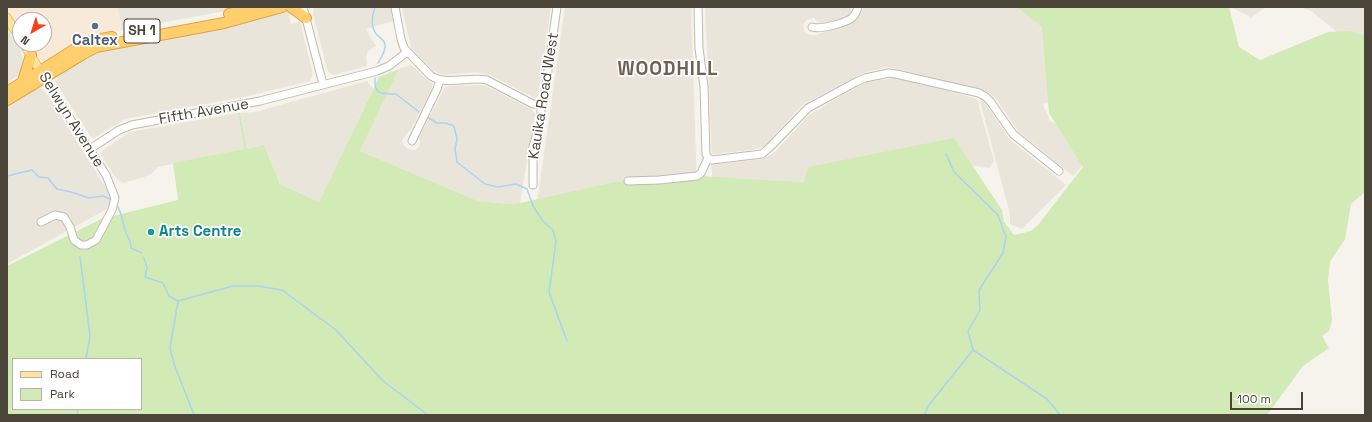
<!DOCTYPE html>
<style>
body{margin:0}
#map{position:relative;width:1372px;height:422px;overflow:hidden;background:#f6f3ec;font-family:"Space Grotesk",sans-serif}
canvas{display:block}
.frame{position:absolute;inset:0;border:8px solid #4b4439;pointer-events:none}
.legend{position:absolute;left:12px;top:358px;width:130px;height:52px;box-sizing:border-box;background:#fff;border:1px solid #b7b4b0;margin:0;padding:5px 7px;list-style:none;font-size:12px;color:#4b4439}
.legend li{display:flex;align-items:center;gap:8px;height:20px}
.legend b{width:20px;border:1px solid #b7b4b0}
.north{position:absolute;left:12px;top:12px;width:40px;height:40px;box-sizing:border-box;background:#fff;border:1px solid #b7b4b0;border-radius:50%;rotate:219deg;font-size:11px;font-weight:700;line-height:16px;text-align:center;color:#4b4439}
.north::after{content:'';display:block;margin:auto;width:14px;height:18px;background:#fc3f1d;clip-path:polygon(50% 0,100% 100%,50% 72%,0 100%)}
.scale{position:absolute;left:1230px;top:392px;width:73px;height:18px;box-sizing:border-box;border:2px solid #4b4439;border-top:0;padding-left:5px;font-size:12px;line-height:14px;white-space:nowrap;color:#4b4439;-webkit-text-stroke:3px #fff;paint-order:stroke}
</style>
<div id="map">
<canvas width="1372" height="422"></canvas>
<div class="frame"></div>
<ul class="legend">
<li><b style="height:5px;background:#ffe39c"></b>Road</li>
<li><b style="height:11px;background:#d2eab5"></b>Park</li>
</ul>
<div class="north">N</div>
<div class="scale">100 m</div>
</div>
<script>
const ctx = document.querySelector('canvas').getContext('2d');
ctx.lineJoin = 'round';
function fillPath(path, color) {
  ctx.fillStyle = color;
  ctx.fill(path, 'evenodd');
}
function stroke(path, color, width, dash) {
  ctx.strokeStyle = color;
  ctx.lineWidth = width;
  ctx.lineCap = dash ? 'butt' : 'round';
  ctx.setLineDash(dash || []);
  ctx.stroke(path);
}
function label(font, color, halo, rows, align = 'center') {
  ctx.font = font + ' "Space Grotesk",sans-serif';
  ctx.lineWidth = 3.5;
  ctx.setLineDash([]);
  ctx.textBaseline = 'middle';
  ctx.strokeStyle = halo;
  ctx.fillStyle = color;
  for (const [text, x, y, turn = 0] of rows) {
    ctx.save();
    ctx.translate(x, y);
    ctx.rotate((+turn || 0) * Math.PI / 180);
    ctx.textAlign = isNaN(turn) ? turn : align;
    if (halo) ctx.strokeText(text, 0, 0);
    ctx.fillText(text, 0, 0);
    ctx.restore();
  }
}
const residential = new Path2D(`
 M117 7H235L231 10 122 30Z
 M314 7H391L393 21 366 29 376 46 368 51 366 57 367 66 333 75 328 72 313 14Z
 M402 7H551L538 96 535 98 490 75 476 72 445 75 433 71 411 48Z
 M565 7H691L697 189 537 203Z
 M705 7H852L851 13 842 19 824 23 818 22 814 18 806 20 803 25 804 31 809 35H816L854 22 860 15 864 7H1121L1060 101 1043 104 1050 121 1081 137 1095 152 1073 176 1018 131 995 97 986 91 888 67 863 73 802 105 765 146 752 150 712 154Z
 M1230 7H1267L1251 17Z
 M1300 7H1365V36L1354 32 1347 40 1311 11Z
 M285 11 291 12 289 17 291 24 300 22 313 74 310 81 248 96 125 119 94 138 91 137 55 81 60 75 85 58 100 51 218 28Z
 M7 29 21 51 23 60 21 71 17 76 7 84Z
 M410 65 415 68 432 84V89L411 129 404 137 402 141 404 146 408 149 415 150 419 147 420 142 419 137 445 87 450 86 478 85 486 86 531 109 535 114 520 203 509 204 478 201 360 151 399 69Z
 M899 77 977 99 994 161 989 168 897 154 900 177 714 190 711 165 762 159 775 152 809 115 834 100 859 86 868 82Z
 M367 81 373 89 319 202 280 184 264 145 247 149 240 113 255 112Z
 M39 87 45 91 116 204 7 264V105L34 88Z
 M980 101H984L1009 139 1066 185 1022 229 1010 224V214Z
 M238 113 244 149 158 167 151 174 144 177 123 183 116 178 101 155 102 151 130 132Z`);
const commercial = new Path2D(`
 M7 7H117L122 30 93 37 51 61 44 62 39 59 28 44H44V20H20V32L7 13Z`);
const green = new Path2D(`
 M1017 7H1229L1239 47 1260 60 1328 32 1351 31 1365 36V192L1351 204 1345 239 1330 262 1328 280 1332 320 1329 331 1322 336 1329 348 1303 366 1267 415H7V266L101 219 178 200 173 163 244 149 238 113H240L247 149 264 145 280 184 319 202 379 77 399 69 360 151 478 201 509 204 520 203 615 182 700 176 796 182 804 183 808 167 954 138 1002 210 1004 222 1014 235 1031 231 1038 225 1083 167 1049 113 1042 27ZM13 359H141V409H13Z`);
const stream = new Path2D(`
 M375 7C372 16 370 27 377 35 380 38 385 40 385 45 386 51 381 58 378 63
 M375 78C374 96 382 94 396 94L419 112
 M427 117 437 123H446L454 126 457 139 455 149 457 162 485 184 498 187 516 184 527 189 533 206 543 221 553 230 556 242 549 292 567 341
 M946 154 954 172 998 215 1006 237 1003 253 979 290 980 310 968 331 973 350 1047 399 1060 415
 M7 176 32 170 39 177 48 178 57 189 71 192 89 198 103 196 112 200
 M116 204C123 213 122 223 126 233 129 240 131 239 131 248L142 253
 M80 257 90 336 86 359
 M144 258 147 268 145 277 163 283 169 296 178 301 233 286H258L282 290 336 330 383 381 428 415
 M178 301 170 348 174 364 194 415
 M77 415 78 409
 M924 415 929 405 973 350`);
const minor = new Path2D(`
 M303 7 323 84
 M395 7 401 39 404 48 431 76C448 86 469 76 487 80L533 104 541 105
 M812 27C820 30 845 23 852 18 855 15 857 11 858 7
 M412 141 437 89 440 80
 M90 149 119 130 132 125 260 101 377 71 389 66 407 52
 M708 158 712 160 762 154 771 146 808 108 856 82 865 78 889 73 896 74 979 93 986 97 990 101 1013 134 1059 171
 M628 181 659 180 697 176 701 173 708 158 706 154 704 87 699 48 698 7
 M533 185V147L541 119V105L543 103 544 98 557 7
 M41 222 55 215 64 217 70 227 74 240 81 245H87L96 240 112 210 115 198 106 175 44 78`);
const major = new Path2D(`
 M7 18 20 38
 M24 44 43 76`);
const highway = new Path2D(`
 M291 7 306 18
 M229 14 254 7
 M23 81 31 55
 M7 92 83 44 92 41 112 37
 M7 100 83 54 96 47 224 23 282 7`);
const markers = [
 [95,26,4,"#5c6f8a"],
 [151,232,4,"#0f9aa8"]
];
const shields = [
 [142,31,36]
];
const shieldNames = [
 ["SH 1",142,31]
];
const serviceNames = [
 ["Caltex",95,41]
];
const streetNames = [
 ["Kauika Road West",544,96,-81],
 ["Fifth Avenue",204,112,-10],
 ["Selwyn Avenue",71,120,58]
];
const cultureNames = [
 ["Arts Centre",159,232]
];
const districtNames = [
 ["WOODHILL",668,70]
];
fillPath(residential, '#eae5da');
fillPath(commercial, '#f7ead8');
fillPath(green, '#d2eab5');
stroke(stream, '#a9d4f2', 1.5);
stroke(minor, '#c2bbae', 9);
stroke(major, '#e6c16a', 10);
stroke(highway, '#e0a43c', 12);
stroke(minor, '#fff', 7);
stroke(major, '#ffe39c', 8);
stroke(highway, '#ffcf6e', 10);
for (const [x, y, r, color] of markers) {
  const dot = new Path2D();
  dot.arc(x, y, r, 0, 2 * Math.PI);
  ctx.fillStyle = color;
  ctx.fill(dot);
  stroke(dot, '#fff', 1.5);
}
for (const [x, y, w] of shields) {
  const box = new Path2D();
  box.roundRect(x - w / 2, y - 12, w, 24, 3);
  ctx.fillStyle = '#fff';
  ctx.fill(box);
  stroke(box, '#4b4439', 1);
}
label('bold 14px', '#4b4439', null, shieldNames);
label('bold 15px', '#4e5e75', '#fff', serviceNames);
label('15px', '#4b4439', '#fff', streetNames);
label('bold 15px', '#0d838f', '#fff', cultureNames, 'left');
ctx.letterSpacing = '1px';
label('bold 19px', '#6e6250', '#fff', districtNames);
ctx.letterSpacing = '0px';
</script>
